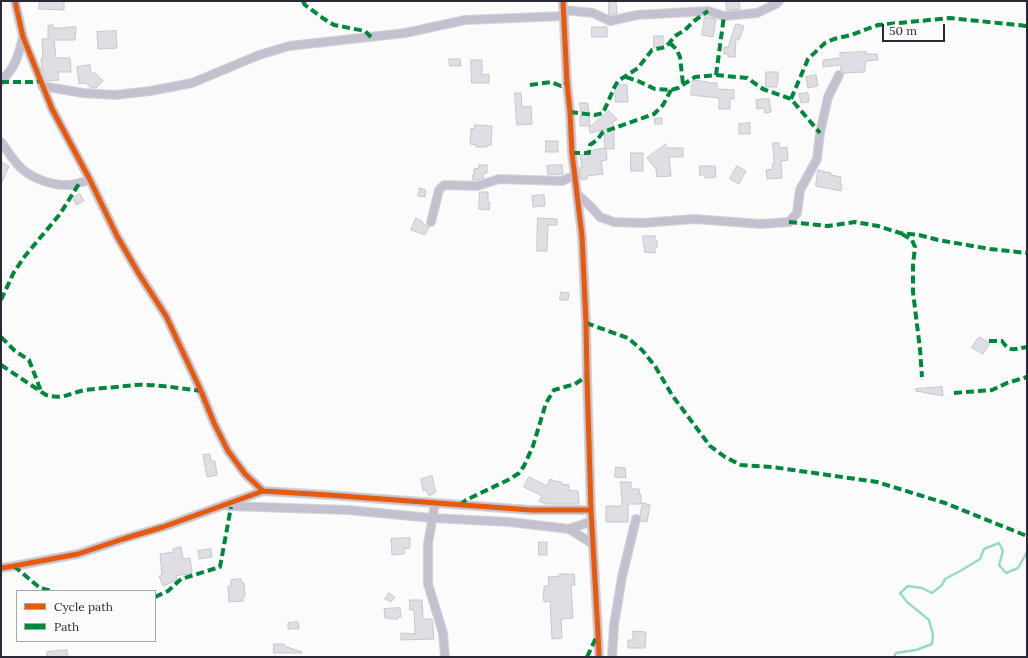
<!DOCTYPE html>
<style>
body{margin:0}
#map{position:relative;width:1028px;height:658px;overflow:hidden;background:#fbfbfb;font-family:Lora,serif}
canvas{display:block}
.frame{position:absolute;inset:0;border:2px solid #292834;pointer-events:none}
.legend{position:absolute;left:16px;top:590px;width:140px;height:52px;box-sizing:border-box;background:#fbfbfb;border:1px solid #a7a7ab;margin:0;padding:5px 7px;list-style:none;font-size:12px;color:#292834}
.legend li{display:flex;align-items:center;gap:8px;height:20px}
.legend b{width:20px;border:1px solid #a7a7ab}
.scale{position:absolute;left:882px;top:24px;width:63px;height:18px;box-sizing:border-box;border:2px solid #292834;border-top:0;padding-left:5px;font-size:12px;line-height:14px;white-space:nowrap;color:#292834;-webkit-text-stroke:3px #fbfbfb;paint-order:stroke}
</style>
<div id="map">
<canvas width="1028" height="658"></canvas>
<div class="frame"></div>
<ul class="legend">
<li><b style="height:5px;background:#e8590c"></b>Cycle path</li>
<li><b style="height:5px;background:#00873e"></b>Path</li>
</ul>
<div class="scale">50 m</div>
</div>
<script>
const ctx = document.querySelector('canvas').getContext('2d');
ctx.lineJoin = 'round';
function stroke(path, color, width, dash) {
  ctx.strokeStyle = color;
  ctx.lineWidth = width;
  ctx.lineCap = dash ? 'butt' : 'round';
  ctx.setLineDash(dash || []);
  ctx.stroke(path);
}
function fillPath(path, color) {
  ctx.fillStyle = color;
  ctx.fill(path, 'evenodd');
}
const stream = new Path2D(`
 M894 657 896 653 916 650 932 644 933 635 929 620 907 602 900 593 908 586 922 588 932 593 942 585 945 579 962 570 980 559 984 549 999 543 1003 551 999 565 1006 573 1018 568 1027 552`);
const building = new Path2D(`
 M40 1H64V10L39 9Z
 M609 1H616L617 14 611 15H609Z
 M726 1H739L740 9 727 10Z
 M705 17 716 19 713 37 702 35Z
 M736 24 744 26 739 40 736 39 735 57H728V54H724V47H728Z
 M53 25V28H66V27H76L75 40H54L56 57 57 58H70L71 72H58L59 80 47 81 42 69 41 58H43L42 39H48V26Z
 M592 27H607V37H592Z
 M116 31 117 48 98 49 97 32Z
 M654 36H663V47H654Z
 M866 52V54H877L878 60 866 61V65H865V72L844 73 841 70 840 65 823 67V60L840 58V53Z
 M449 59H460L461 66H450Z
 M471 60H482V75L489 74V83H472Z
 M90 65 91 73H95L103 81 96 88 95 87 93 88H91L86 83 79 84 77 67Z
 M766 72H778V83H777V87H766Z
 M816 75 818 86 808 88 806 77Z
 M693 80 708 82V83H717V89L734 90V99L730 98V109H719V98L691 95Z
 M615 85H627L628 102H616Z
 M515 93H521L522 107 531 106 532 124 517 125Z
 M808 93 809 102 801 103 799 94Z
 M769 99 771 112 765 113 764 108 757 109 756 100Z
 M580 103H588L590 126H580V116H581Z
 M609 111 617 119 612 123 614 126V149H606L607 160 601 161 603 174 587 176V179L581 180 579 168H582L580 155 593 154V150L605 148 604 130 590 133 589 128Z
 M655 118H662V124H655Z
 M750 123V134H739V124Z
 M475 125 492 126 491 145H487V147H476V145L470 144 471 128 474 129Z
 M546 141H558V152H546Z
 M773 143H779V148L787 147 788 160 781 161 782 178 767 179 766 170 773 169 772 164H774Z
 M666 144V148H683V157H669L671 176 657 177 656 169 647 158Z
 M631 153H643V171H631Z
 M1 162 9 166 1 184Z
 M479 165H487V173L483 174 484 178 476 180H473L472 175H474V169L479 168Z
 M562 165 563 174 548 175 547 166Z
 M700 166H715L716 177 705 178V175H700Z
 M737 166 746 171 739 184 730 179Z
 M818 170 831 173V175L841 177 840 184H842L841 191 816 186Z
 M420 188 426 190 425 197 418 196Z
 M480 192H488V202H490L489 210 479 209Z
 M80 194 84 201 76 205 73 198Z
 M544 195 545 206 533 207 532 196Z
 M416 218 422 221V223L429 227 425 235 411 230Z
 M538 218 557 219V225H548L547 251H537Z
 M643 236H655V241H657V248H655V253L644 252 645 248 644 247Z
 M561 292 569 293 568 300H560Z
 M979 337 990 343 983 354 972 348Z
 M942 387 943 396 916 391V389Z
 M210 454 211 461H215L217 475 207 477 203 455Z
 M616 467 625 468 626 478 615 477Z
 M432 476 435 489 436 492 429 496 426 490 423 491 421 479Z
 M529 477 547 486 550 479 555 481 561 482V484L569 485 568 490 578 491 579 504H546L539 501 542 496 524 487Z
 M621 482H631V489H639L640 495H641V504H628V522H606V506H622Z
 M643 503 650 505 647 522 641 521V518L640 516Z
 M410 538V548L404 549V554L392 555 391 539Z
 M539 542H547V555H539Z
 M181 547 183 559 190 558 192 573 176 576 177 580 163 586 159 576 162 575 160 554 174 552 173 549Z
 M211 549 212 557 199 559 198 551Z
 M560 574H574L575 585H571L573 618 561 619 562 638 552 639 550 601 544 602 543 592 544 591V586H549L548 577 560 576Z
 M241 579 242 583H244L245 596 243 597V601L229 602 228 586H231V580Z
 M389 593 395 597 391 602 385 599Z
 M410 600H422L423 619H432L434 639 401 640V633L415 634 414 610H410Z
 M400 608 401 617H397L398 619H390V618H385L384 609Z
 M298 622 299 629H288V623Z
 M633 631 646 632 645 648H628V640H633Z
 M274 644H284V646L302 652V653H274Z
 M67 650 68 657H47V652Z`);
const street = new Path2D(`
 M15 1 23 37 52 109 90 180 117 236 139 274 166 316 201 391 214 423 228 451 245 474 263 491
 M563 1 567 83 570 112 572 153 582 236 586 323 587 376 591 510 598 633 599 657
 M564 10 593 13 610 21 637 15 708 11 724 16 757 13 776 4 779 1
 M1 81C16 67 18 56 23 37
 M42 86 83 93 115 95 150 91 192 83 259 55 289 46 405 33 465 20 564 16
 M1 142C7 150 15 163 22 169 34 179 53 186 69 185 76 184 83 182 90 180
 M577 194 592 208 600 217 614 222 642 223 694 219 761 224 789 222 797 213 800 190 817 159 820 133 828 97 839 75
 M431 222 439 190 444 185 477 186 499 179 562 181 575 175
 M435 503 428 544V584L443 633 445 657
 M228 506 348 510 432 518 510 522 569 529 593 544
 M569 529 592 521
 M1 568 14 566 78 554 123 539 163 527 263 491 328 495 531 510H591
 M612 657 614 625 622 577 636 519`);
const quiet = new Path2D(`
 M303 1 305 5 324 19 334 25 365 31 371 37
 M670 43 677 50 680 57 683 84
 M716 75 724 16
 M626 77 638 81 655 89 671 90 678 88 695 77 716 75 747 78 763 89 791 99 820 133
 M1 82H32L41 81
 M530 85 551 82 561 86 567 83
 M791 99 808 59 825 43 834 39 851 35 878 25 950 18 1027 26
 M570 112 595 115 603 113 615 86 618 81 638 68 652 50 666 47 675 36 685 30 694 21 708 11
 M572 153H589L590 145 597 140 603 132 654 114 663 105 671 90
 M789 222 828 226 855 222 878 226 900 233 919 235 938 240 990 249 1027 253
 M902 234 912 240 915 247 913 265V292L920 349 922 377
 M1 300 14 272 25 256 60 214 80 182
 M586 323 628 338 642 350 655 366 672 395 710 446 725 457 741 465 772 467 877 482 945 503 1027 536
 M1 337 15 351 29 360 41 391
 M989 341H1002C1010 353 1014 349 1027 347
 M1 365 46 395C64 400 69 393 85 390 101 388 118 387 134 385 156 384 178 388 201 391
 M954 393 992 390 1007 383 1027 377
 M460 505 466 500 510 479 519 473 524 466 533 446 546 403 554 390 575 384 587 376
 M14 566 40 588 52 591
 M155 597 168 591 181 579 220 567 231 507
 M587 657 596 638`);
const cycleway = new Path2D(`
 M15 1 23 37 52 109 90 180 117 236 139 274 166 316 201 391 214 423 228 451 245 474 263 491
 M563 1 567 83 570 112 572 153 582 236 586 323 587 376 591 510 598 633 599 657
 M1 568 14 566 78 554 123 539 163 527 263 491 328 495 531 510H591`);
stroke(stream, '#96dbc2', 2.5);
fillPath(building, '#dedee4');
stroke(building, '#c7c6cd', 1);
stroke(street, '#d5d5d7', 10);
stroke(street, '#c3c1d0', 8);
stroke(quiet, '#00873e', 4, [8, 4]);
stroke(cycleway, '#e8590c', 5);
</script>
